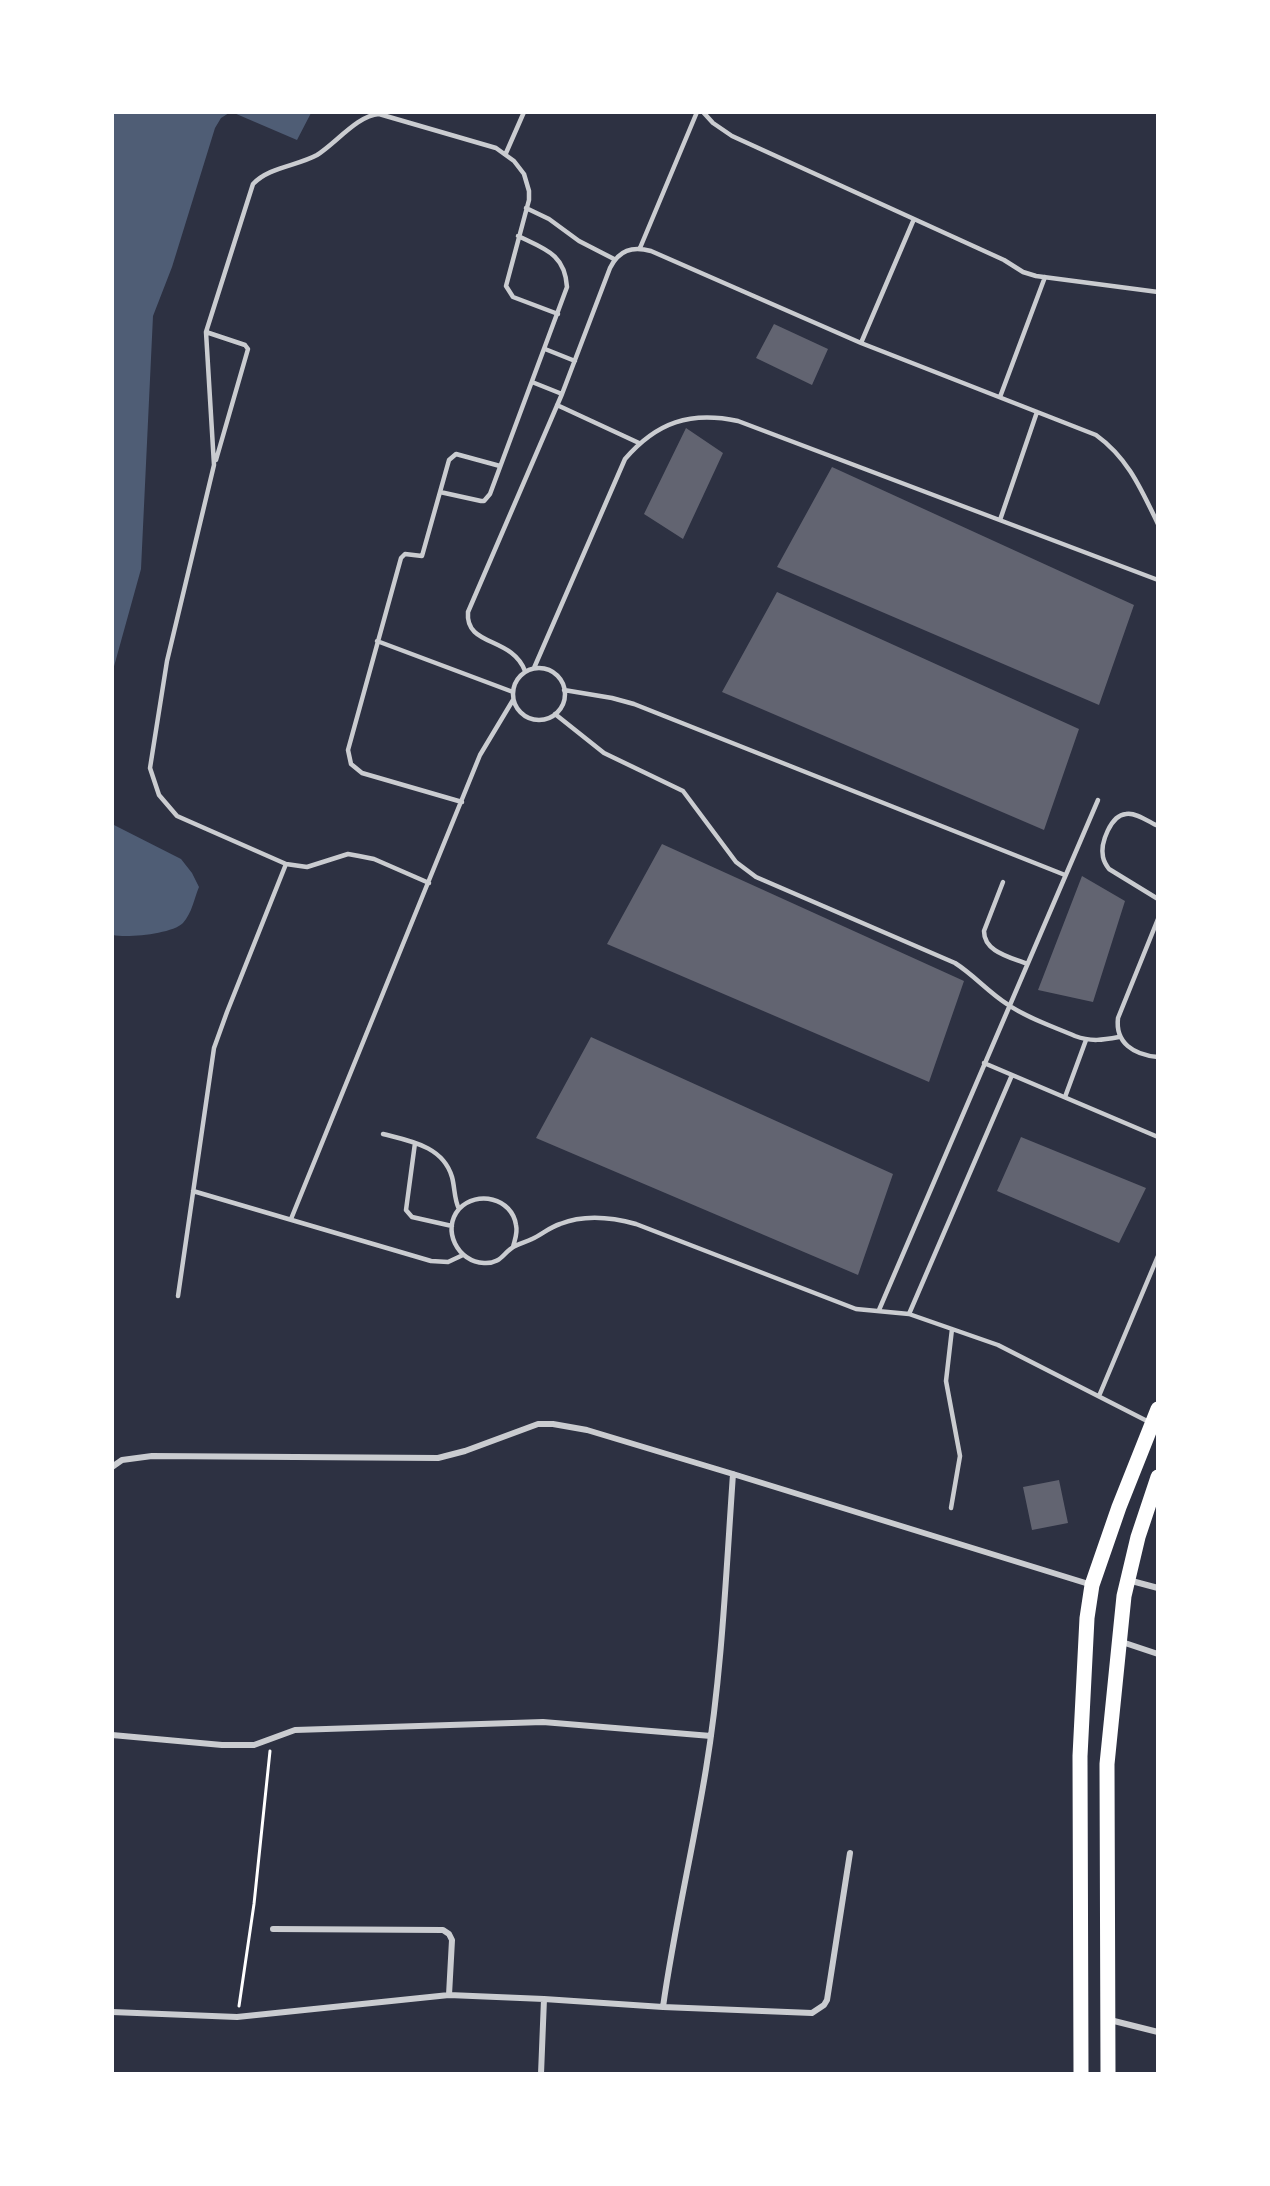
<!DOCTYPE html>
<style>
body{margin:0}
#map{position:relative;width:1270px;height:2186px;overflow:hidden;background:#2d3142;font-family:"DM Sans",sans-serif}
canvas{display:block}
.frame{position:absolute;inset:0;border:114px solid #fff;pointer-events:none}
</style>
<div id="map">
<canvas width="1270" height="2186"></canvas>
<div class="frame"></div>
</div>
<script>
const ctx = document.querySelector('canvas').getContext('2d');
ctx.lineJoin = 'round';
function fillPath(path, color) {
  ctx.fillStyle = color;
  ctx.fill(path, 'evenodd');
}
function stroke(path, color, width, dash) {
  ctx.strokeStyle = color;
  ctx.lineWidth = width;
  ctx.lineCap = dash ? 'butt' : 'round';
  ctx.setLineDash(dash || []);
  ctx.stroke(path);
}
const water = new Path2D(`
 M113 112 229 113 221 118 215 128 172 267 153 316 141 569 113 670Z
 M234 113 311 112V113L297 140Z
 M112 824 181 859 192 873 199 887C194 899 192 913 183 923 172 934 128 938 113 935Z`);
const building = new Path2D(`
 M774 324 828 349 812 385 756 358Z
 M686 428 723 453 683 539 644 514Z
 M832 467 1134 605 1099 705 777 567Z
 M777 592 1079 729 1044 830 722 692Z
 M662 844 964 981 929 1082 607 944Z
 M1082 876 1125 901 1093 1002 1038 990Z
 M591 1037 893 1174 858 1275 536 1138Z
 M1021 1137 1146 1188 1119 1243 997 1191Z
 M1059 1480 1068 1523 1032 1530 1023 1487Z`);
const path = new Path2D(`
 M239 2006 254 1904 270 1751`);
const service = new Path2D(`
 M703 112 713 123 732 136 1004 260 1023 272 1036 276 1158 292
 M506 153 524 112
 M526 208 549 219 579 241 614 259
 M640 248 697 112
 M206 332 245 345 248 349 216 460
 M861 343 914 219
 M545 349 575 361
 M532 382 562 394
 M1000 397 1045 277
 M557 405 639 443
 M440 492 481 501H484L490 494 567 287C565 254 545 249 518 236
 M1000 520 1037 412
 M377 641 513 692
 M534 668 625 459C657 422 690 411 738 421L1158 580
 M513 694a26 26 0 1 1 52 0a26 26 0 1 1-52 0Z
 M525 671C512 636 465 647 468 612L562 394 610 268C619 250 632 246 651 251L861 343 1096 435C1128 458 1141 489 1158 524
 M564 690 612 698 634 704 1065 875
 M555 714 604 753 683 791 736 862 756 877 955 963C974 975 988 992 1007 1004 1027 1018 1052 1026 1075 1036 1091 1042 1103 1040 1119 1037
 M462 802 362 773 351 764 348 750 401 558 405 554 422 556 449 460 456 454 500 466
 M1158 826C1149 822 1136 812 1126 814 1111 815 1100 843 1103 857 1104 862 1106 865 1109 869L1158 899
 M1003 882 984 931C984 952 1010 957 1027 964
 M429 883 374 859 359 856 348 854 307 867 286 864 177 816 159 795 150 768 167 661 214 465 206 332 253 184C269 167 297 166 317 155 335 144 358 115 379 114L496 148 514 161 524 174 529 191V200L506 286 513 297 558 314
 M1158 919 1118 1018C1115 1043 1134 1055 1158 1057
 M984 1063 1158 1137
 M1065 1097 1086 1040
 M383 1134C410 1141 443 1146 452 1177 455 1188 454 1199 459 1209
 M415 1143 406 1210 412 1217 452 1226
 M193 1191 431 1261 448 1262 463 1255
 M291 1219 480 755 513 700
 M513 1247C515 1239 518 1233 516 1225 512 1198 477 1190 459 1209 441 1230 458 1262 484 1263 502 1264 503 1252 515 1246 520 1243 526 1242 532 1239 541 1235 550 1227 560 1224 585 1214 611 1217 636 1224L856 1309 909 1314 998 1345 1149 1422
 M178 1296 214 1048 227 1012 286 864
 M879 1310 1098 800
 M909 1314 1012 1075
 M1099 1396 1158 1256
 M951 1508 960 1456 946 1381 952 1329`);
const minor = new Path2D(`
 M112 1467 122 1460 152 1456 438 1458 465 1451 538 1424H553L587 1430 733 1474 1092 1585
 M1128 1580 1158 1588
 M1119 1641 1158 1654
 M112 1735 222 1745H254L295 1730 543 1722 711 1736
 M273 1929 443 1930 449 1934 452 1940 449 1995
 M663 2007C674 1928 693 1849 706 1769 722 1672 726 1573 733 1474
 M112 2012 237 2017 449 1995 544 1999 663 2007 812 2013 824 2005 827 2000 850 1853
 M1110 2020 1158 2032
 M541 2074 544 1999`);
const primary = new Path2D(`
 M1081 2074 1080 1756 1087 1618 1092 1585 1119 1507 1158 1409
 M1108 2074 1107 1764 1124 1596 1138 1537 1158 1477`);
fillPath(water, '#4f5d75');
fillPath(building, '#626471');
stroke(path, '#fff', 3);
stroke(service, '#caccd0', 4.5);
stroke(minor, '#caccd0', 6);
stroke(primary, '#fff', 15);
</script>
